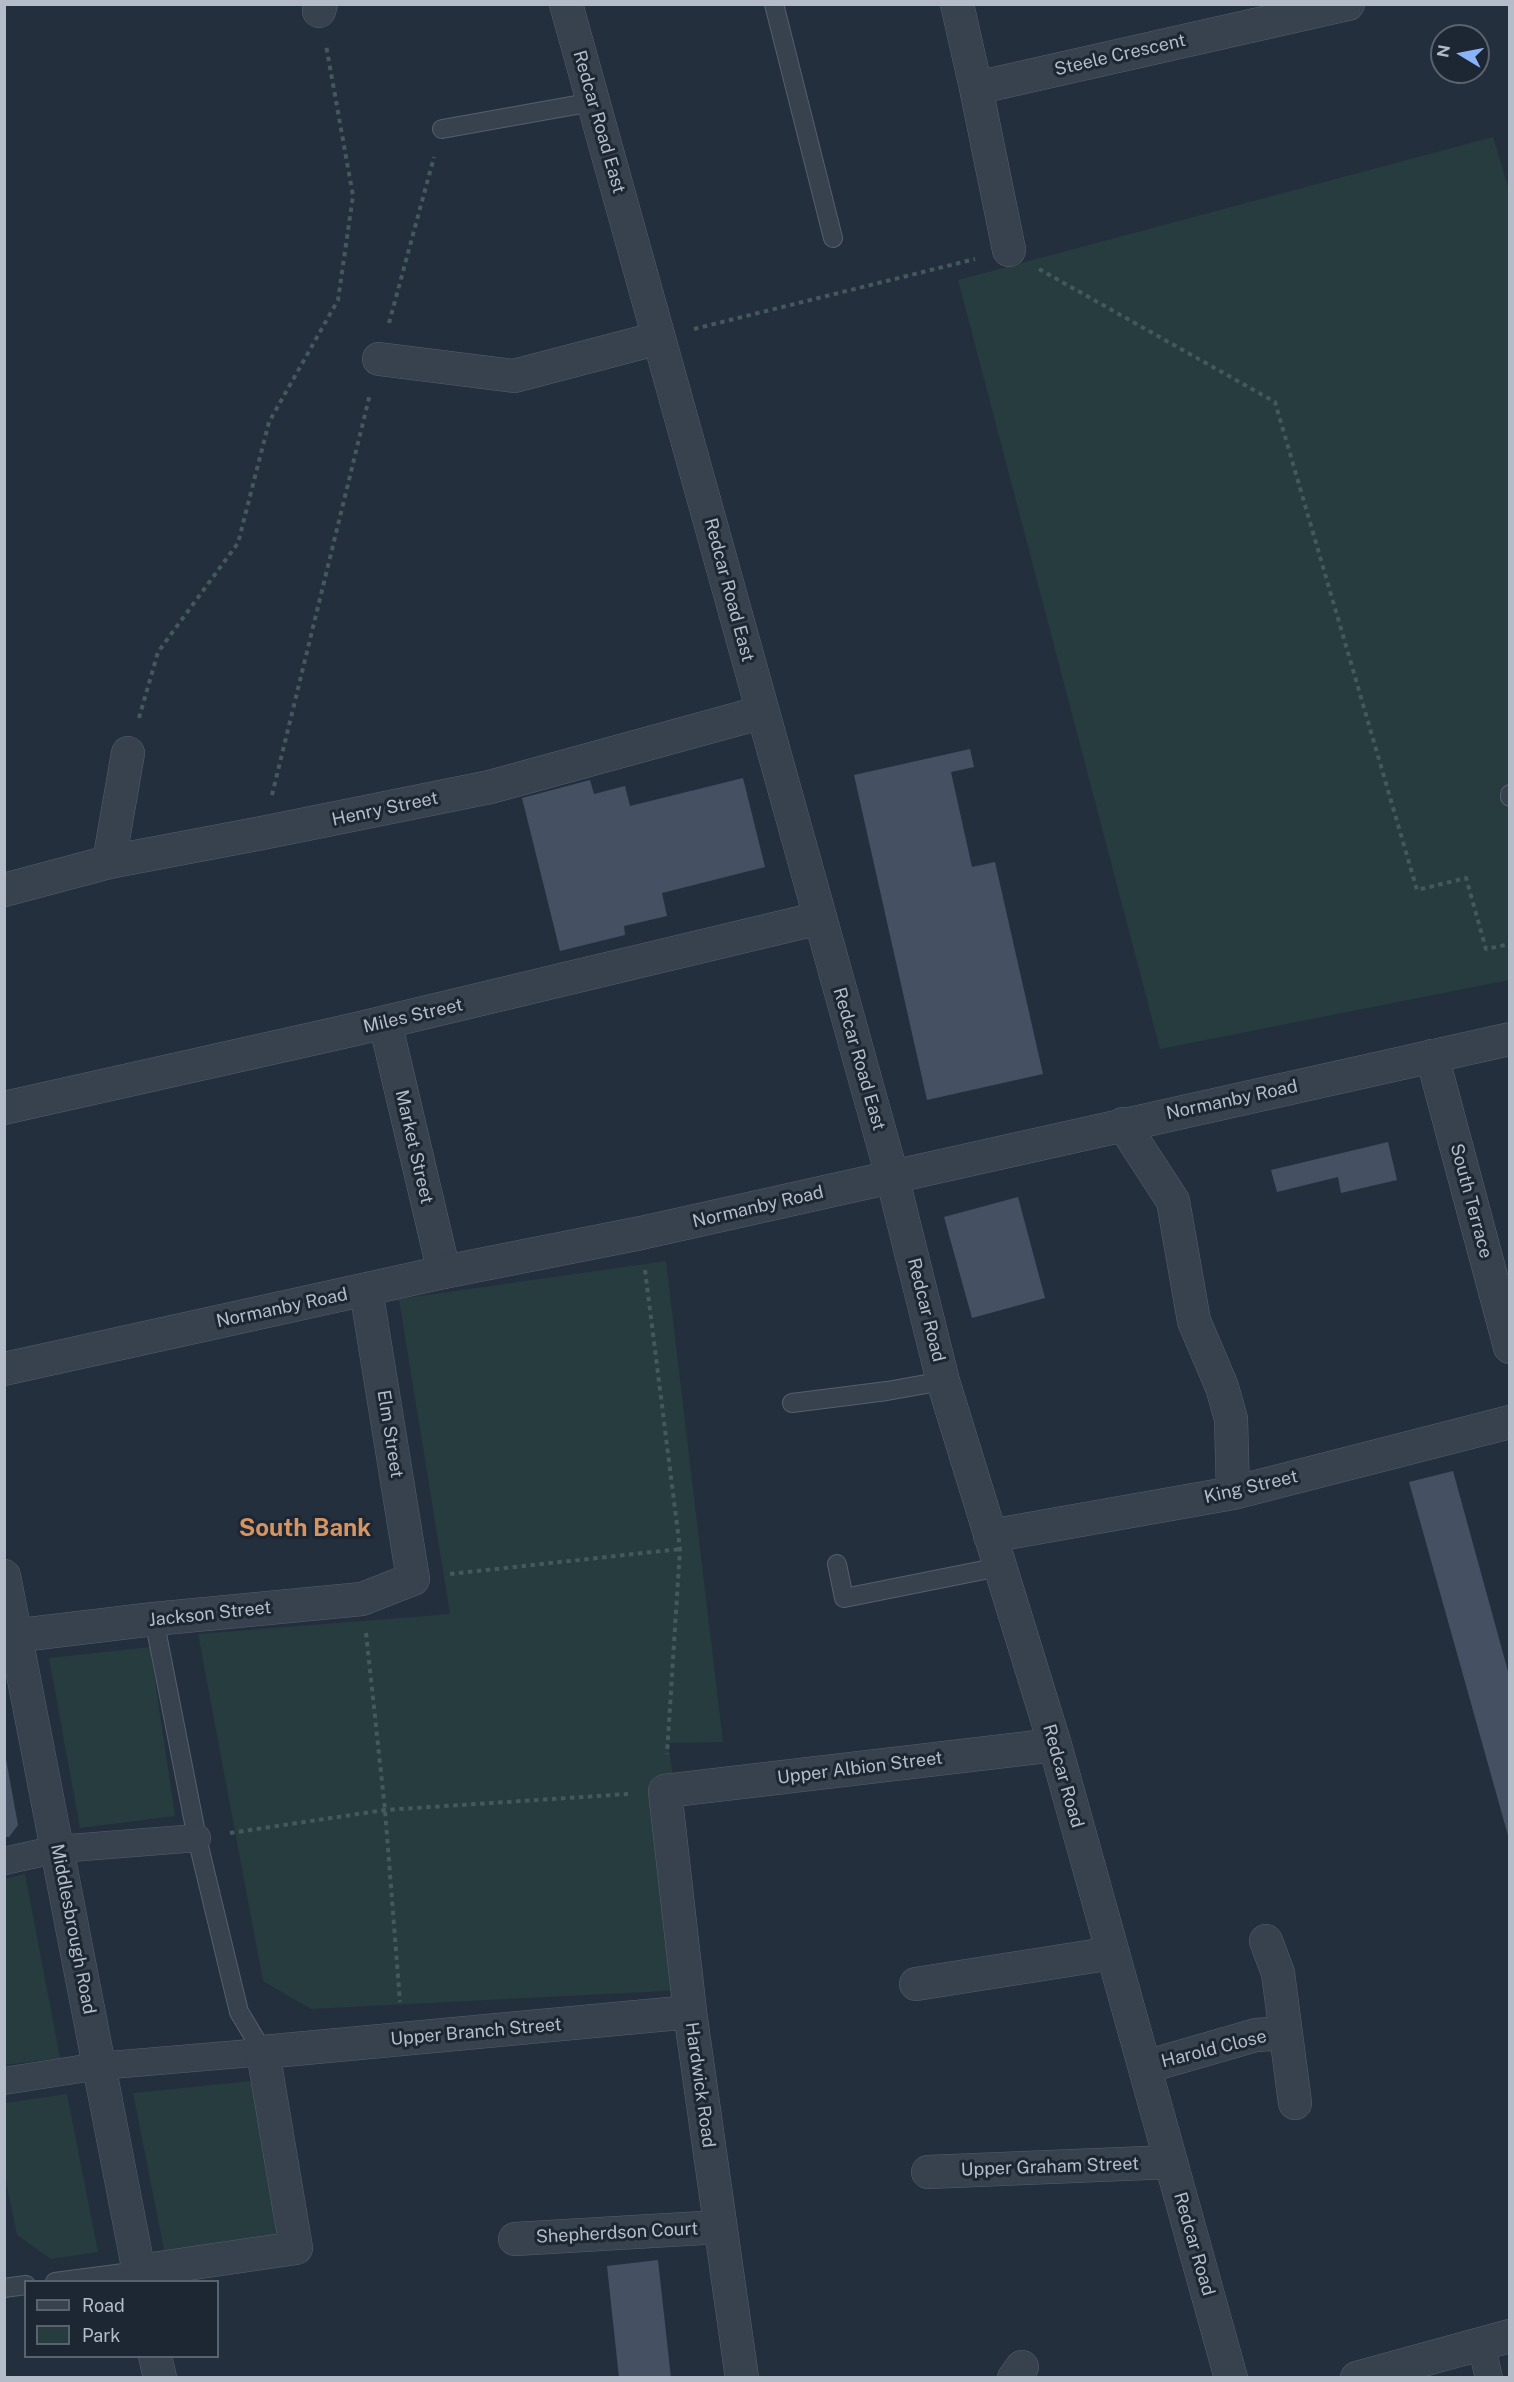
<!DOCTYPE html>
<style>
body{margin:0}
#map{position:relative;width:1514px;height:2382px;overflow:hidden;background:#242f3e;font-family:"Public Sans",sans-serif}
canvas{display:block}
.frame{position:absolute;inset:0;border:6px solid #b4bcc9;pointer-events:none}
.legend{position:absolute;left:24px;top:2280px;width:195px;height:78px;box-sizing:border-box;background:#1d2633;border:2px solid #59626f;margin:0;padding:8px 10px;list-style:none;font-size:18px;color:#b4bcc9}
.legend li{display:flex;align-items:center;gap:12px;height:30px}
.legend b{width:30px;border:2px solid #59626f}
.north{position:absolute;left:1430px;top:24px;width:60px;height:60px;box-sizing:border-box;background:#1d2633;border:2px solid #59626f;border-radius:50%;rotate:280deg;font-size:16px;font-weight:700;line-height:24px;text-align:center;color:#b4bcc9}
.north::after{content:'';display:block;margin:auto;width:21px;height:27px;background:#8ab4f8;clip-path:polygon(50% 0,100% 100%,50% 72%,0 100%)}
</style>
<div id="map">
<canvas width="1514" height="2382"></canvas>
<div class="frame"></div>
<ul class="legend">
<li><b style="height:8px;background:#38414e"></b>Road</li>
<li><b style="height:16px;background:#263c3f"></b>Park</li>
</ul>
<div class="north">N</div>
</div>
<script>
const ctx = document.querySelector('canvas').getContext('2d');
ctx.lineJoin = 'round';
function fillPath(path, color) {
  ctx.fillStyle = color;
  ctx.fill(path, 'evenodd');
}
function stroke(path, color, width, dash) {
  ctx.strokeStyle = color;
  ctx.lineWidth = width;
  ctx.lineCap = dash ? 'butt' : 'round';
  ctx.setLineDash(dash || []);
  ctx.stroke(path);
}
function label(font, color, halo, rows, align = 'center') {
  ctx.font = font + ' "Public Sans",sans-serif';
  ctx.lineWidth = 6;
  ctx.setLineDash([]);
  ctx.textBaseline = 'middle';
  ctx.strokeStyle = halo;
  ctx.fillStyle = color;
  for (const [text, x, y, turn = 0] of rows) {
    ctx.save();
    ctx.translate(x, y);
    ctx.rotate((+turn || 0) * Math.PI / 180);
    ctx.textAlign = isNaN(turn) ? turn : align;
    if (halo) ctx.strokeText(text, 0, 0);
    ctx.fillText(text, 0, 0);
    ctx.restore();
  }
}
const green = new Path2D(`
 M1493 137 1510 193 1509 980 1160 1049 958 280Z
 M666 1261 723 1742 668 1743 705 1989 311 2009 263 1981 198 1634 450 1614 399 1299Z
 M150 1647 175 1816 80 1828 49 1658Z
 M25 1874 60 2058 5 2065V1879Z
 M261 2080 276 2237 164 2250 133 2093Z
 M67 2094 98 2252 51 2259 17 2235 5 2177V2103Z`);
const building = new Path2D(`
 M970 749 974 767 951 772 972 867 995 862 1043 1074 927 1100 854 775Z
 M743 778 765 867 662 893 667 916 624 926 625 935 560 951 522 798 590 780 594 794 625 786 630 806Z
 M1388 1142 1397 1180 1341 1193 1338 1177 1277 1192 1271 1170Z
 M1018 1197 1045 1298 972 1318 944 1217Z
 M1453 1471 1509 1675V1839L1409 1482Z
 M4 1748 18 1825 9 1837H4Z
 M658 2260 671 2378H619L607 2266Z`);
const path = new Path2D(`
 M1039 269 1275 402 1417 890 1466 878 1486 949 1510 944
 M389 323 434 157
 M694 329 975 259
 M139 718 158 652 238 543 269 422 338 300 353 196 326 45
 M272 795 370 394
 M645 1270 680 1549 667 1754
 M450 1574 680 1549
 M366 1633 385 1810 400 2002
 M230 1833 385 1810 628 1794`);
const service = new Path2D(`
 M774 4 833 238
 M442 129 593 102
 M1510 794V797
 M792 1403 887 1391 943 1381
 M837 1564 844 1598 999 1567
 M154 1619 197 1838 239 2012 263 2052
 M55 2282 139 2271
 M4 2288 26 2285`);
const pedestrian = new Path2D(`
 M4 1861 58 1849 197 1838
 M4 2081 99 2066 263 2052
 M1481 2344 1489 2378`);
const minor = new Path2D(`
 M566 4 892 1176 943 1381 1055 1745 1231 2378
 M957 4 976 88 1348 4
 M319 11 321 4
 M976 88 1009 250
 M379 359 514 376 659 338
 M109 862 128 753
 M4 890 109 862 262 833 490 787 763 712
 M385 1022 444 1272
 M1432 1056 1510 1347
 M4 1108 352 1030 820 918
 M1123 1124 1173 1201 1194 1321 1222 1387 1231 1419 1233 1493
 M990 1536 1233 1493 1510 1422
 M4 1576 141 2282
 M4 1637 154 1619 362 1599 413 1579 366 1290
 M1266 1941 1278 1973 1295 2103
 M916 1984 1113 1953
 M1145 2067 1256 2035 1284 2033
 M928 2172 1171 2162
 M515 2239 720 2227
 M139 2271 296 2248 263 2052 690 2012
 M155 2356 160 2378
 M742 2378 690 2012 665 1791 1055 1745
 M1014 2378 1022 2367
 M1357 2378 1510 2336`);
const tertiary = new Path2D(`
 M4 1369 444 1272 641 1233 1510 1039`);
const streetNames = [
 ["Steele Crescent",1120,55,-13],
 ["Redcar Road East",599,122,74],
 ["Redcar Road East",729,590,75],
 ["Henry Street",385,809,-12],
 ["Miles Street",413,1016,-13],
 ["Redcar Road East",859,1059,74],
 ["Normanby Road",1232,1100,-12],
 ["Market Street",414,1147,77],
 ["South Terrace",1471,1201,75],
 ["Normanby Road",758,1207,-13],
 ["Normanby Road",282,1308,-12],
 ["Redcar Road",926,1310,76],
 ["Elm Street",390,1434,81],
 ["King Street",1251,1487,-13],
 ["Jackson Street",210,1614,-6],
 ["Upper Albion Street",860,1768,-7],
 ["Redcar Road",1063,1776,74],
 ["Middlesbrough Road",73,1929,79],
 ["Upper Branch Street",476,2032,-5],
 ["Harold Close",1214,2049,-14],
 ["Hardwick Road",700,2085,82],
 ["Upper Graham Street",1050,2167,-2],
 ["Shepherdson Court",617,2233,-3],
 ["Redcar Road",1194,2244,74]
];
const districtNames = [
 ["South Bank",305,1529]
];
fillPath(green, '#263c3f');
fillPath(building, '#455162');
stroke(service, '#565f6c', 20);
stroke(pedestrian, '#565f6c', 28);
stroke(minor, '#565f6c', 34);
stroke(tertiary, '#565f6c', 34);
stroke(path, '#44595c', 4, [4.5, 4.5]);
stroke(service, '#38414e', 18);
stroke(pedestrian, '#38414e', 27);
stroke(minor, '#38414e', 33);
stroke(tertiary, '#38414e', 33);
label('18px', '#b4bcc9', '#1d2633', streetNames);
label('bold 24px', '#d59563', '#1d2633', districtNames);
</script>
